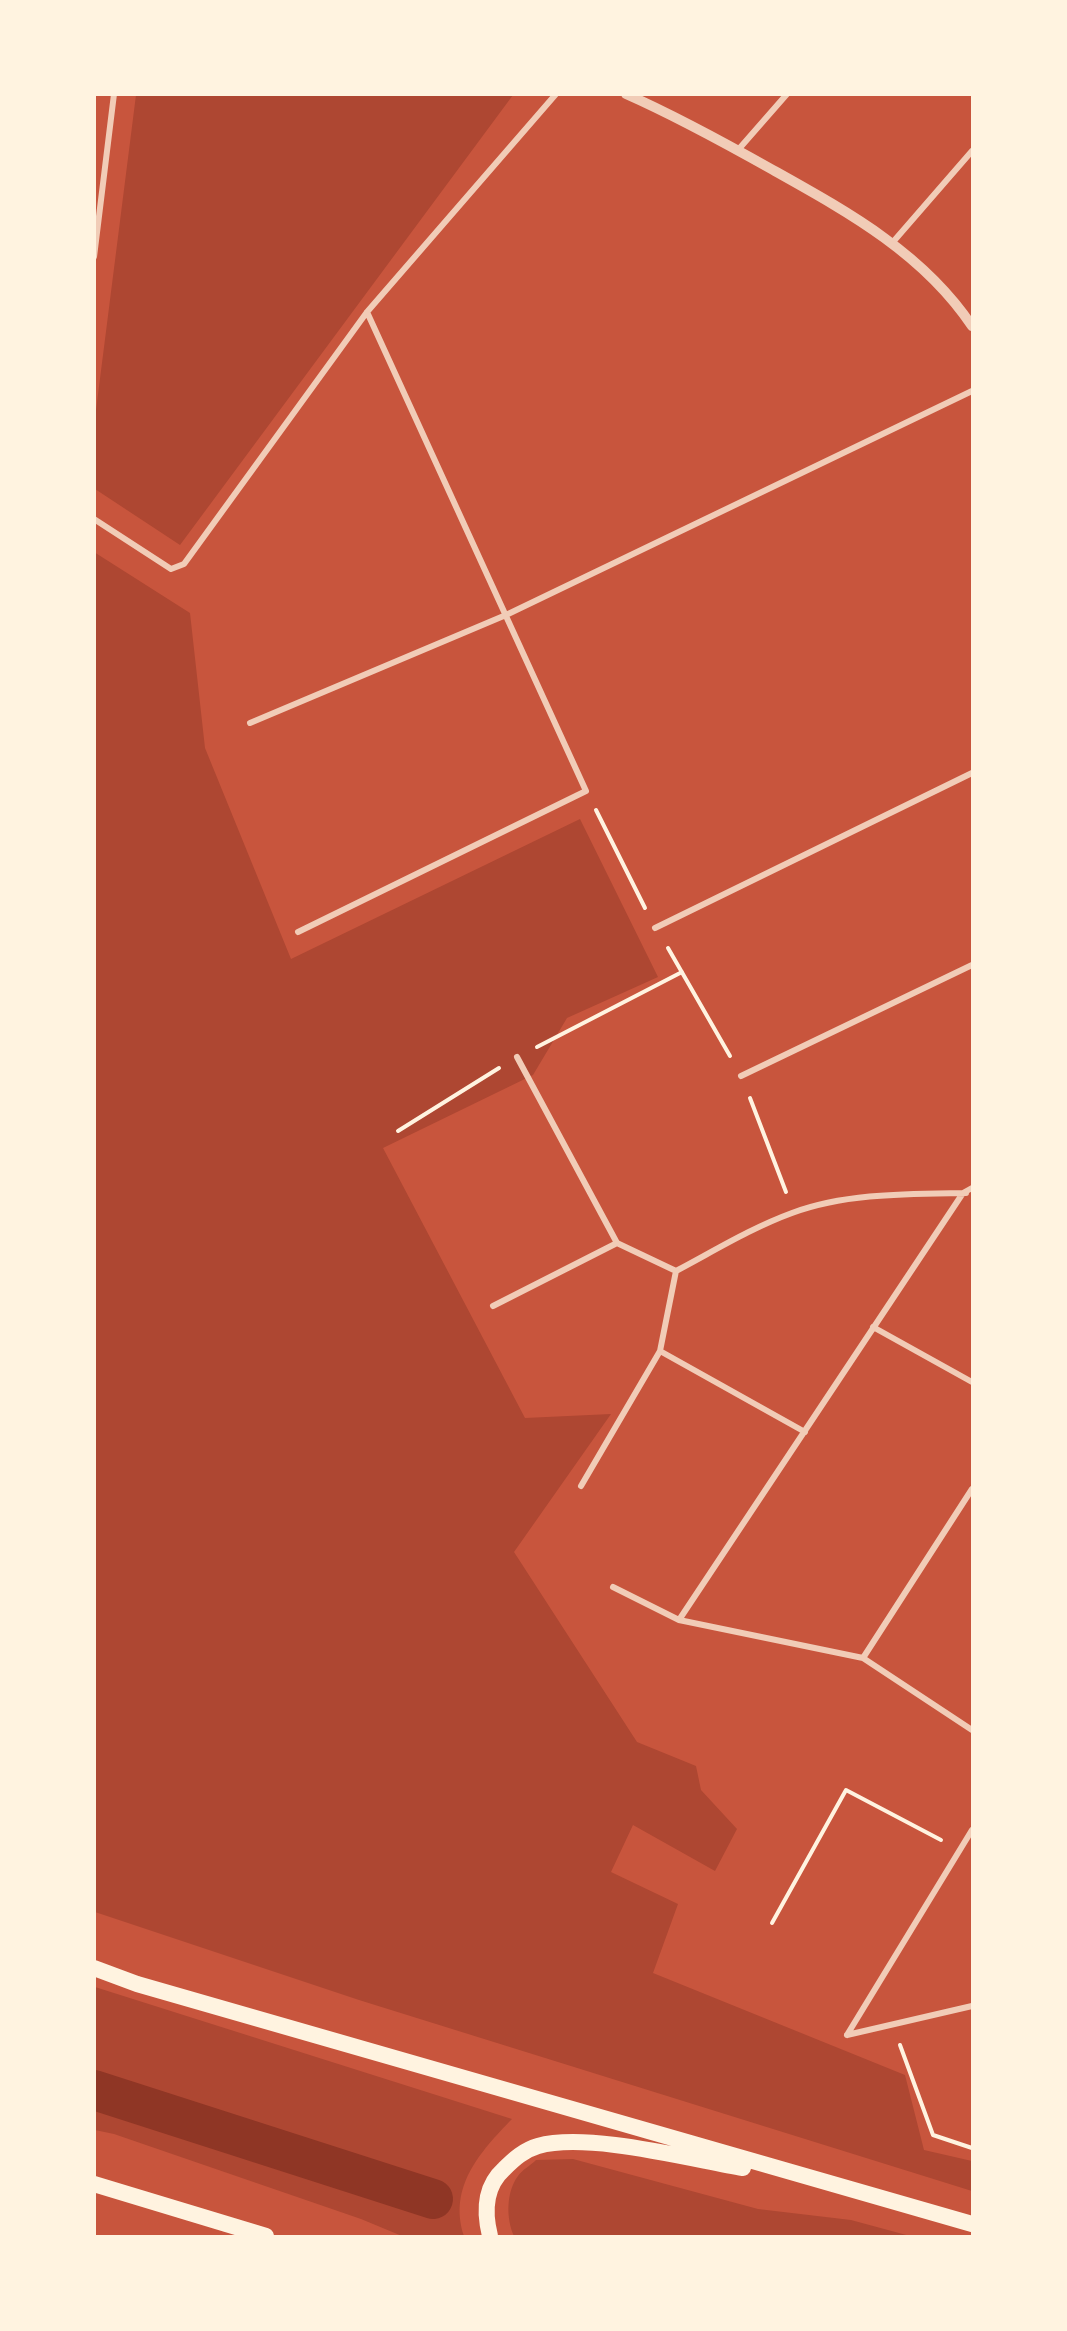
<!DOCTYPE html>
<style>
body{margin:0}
#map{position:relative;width:1067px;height:2331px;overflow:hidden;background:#c8553d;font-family:"Titillium Web",sans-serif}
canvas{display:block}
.frame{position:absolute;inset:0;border:96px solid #fff3e0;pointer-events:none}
</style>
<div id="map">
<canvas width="1067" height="2331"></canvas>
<div class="frame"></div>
</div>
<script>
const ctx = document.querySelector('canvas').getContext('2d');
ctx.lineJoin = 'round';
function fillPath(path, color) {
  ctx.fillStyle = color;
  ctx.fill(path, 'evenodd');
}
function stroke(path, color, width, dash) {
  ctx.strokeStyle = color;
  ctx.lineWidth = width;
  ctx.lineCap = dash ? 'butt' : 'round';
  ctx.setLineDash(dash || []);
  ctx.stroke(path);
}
const green = new Path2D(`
 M136 95H513L180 545 95 489V418Z
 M94 552 190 613 205 748 291 959 580 819 658 977 567 1018 533 1075 383 1148 525 1418 611 1414 514 1552 637 1742 696 1766 701 1790 737 1829 715 1871 633 1825 611 1872 678 1904 653 1973 905 2075 924 2150 972 2161V2191L359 2000 95 1912Z
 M95 1987 512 2119C480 2152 448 2187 464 2236H402L361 2219 114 2134 95 2130Z
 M573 2159 758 2209 851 2220 910 2236H514C506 2219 506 2192 518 2176 522 2170 531 2165 536 2160Z`);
const canal = new Path2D(`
 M94 2090 433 2199`);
const path = new Path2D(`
 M596 810 645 908
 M668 948 730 1056
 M537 1047 682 972
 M750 1098 786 1192
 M398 1131 499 1068
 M772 1923 846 1790 941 1840
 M900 2045 933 2135 972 2148`);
const minor = new Path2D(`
 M738 150 787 94
 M893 242 972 151
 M94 257 114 94
 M94 519 171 569 184 564 367 312 556 94
 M250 723 506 615 972 391
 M655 928 972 773
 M298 932 586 791 367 312
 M517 1057 617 1243 676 1271
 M741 1076 972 965
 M676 1271C714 1251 751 1228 792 1213 846 1193 908 1194 966 1193
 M493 1306 617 1243
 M873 1327 972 1382
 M660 1351 805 1432
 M581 1486 660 1351 676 1271
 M613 1587 679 1620 863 1658 972 1730
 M679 1620 963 1193 972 1188
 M863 1658 972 1489
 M847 2035 972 1830
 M847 2035 972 2006`);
const tertiary = new Path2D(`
 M626 94C676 116 725 143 773 170 848 212 923 253 972 326`);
const trunk = new Path2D(`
 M94 1968 137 1984 972 2224
 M94 2184 266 2236
 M490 2236C484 2212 484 2187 504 2169 514 2159 524 2150 538 2146 587 2132 690 2159 743 2168`);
fillPath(green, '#ae4732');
stroke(canal, '#8f3625', 40);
stroke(path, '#fff3e0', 4);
stroke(minor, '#f1ccb7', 6);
stroke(tertiary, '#f1ccb7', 10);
stroke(trunk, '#fff3e0', 16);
</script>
